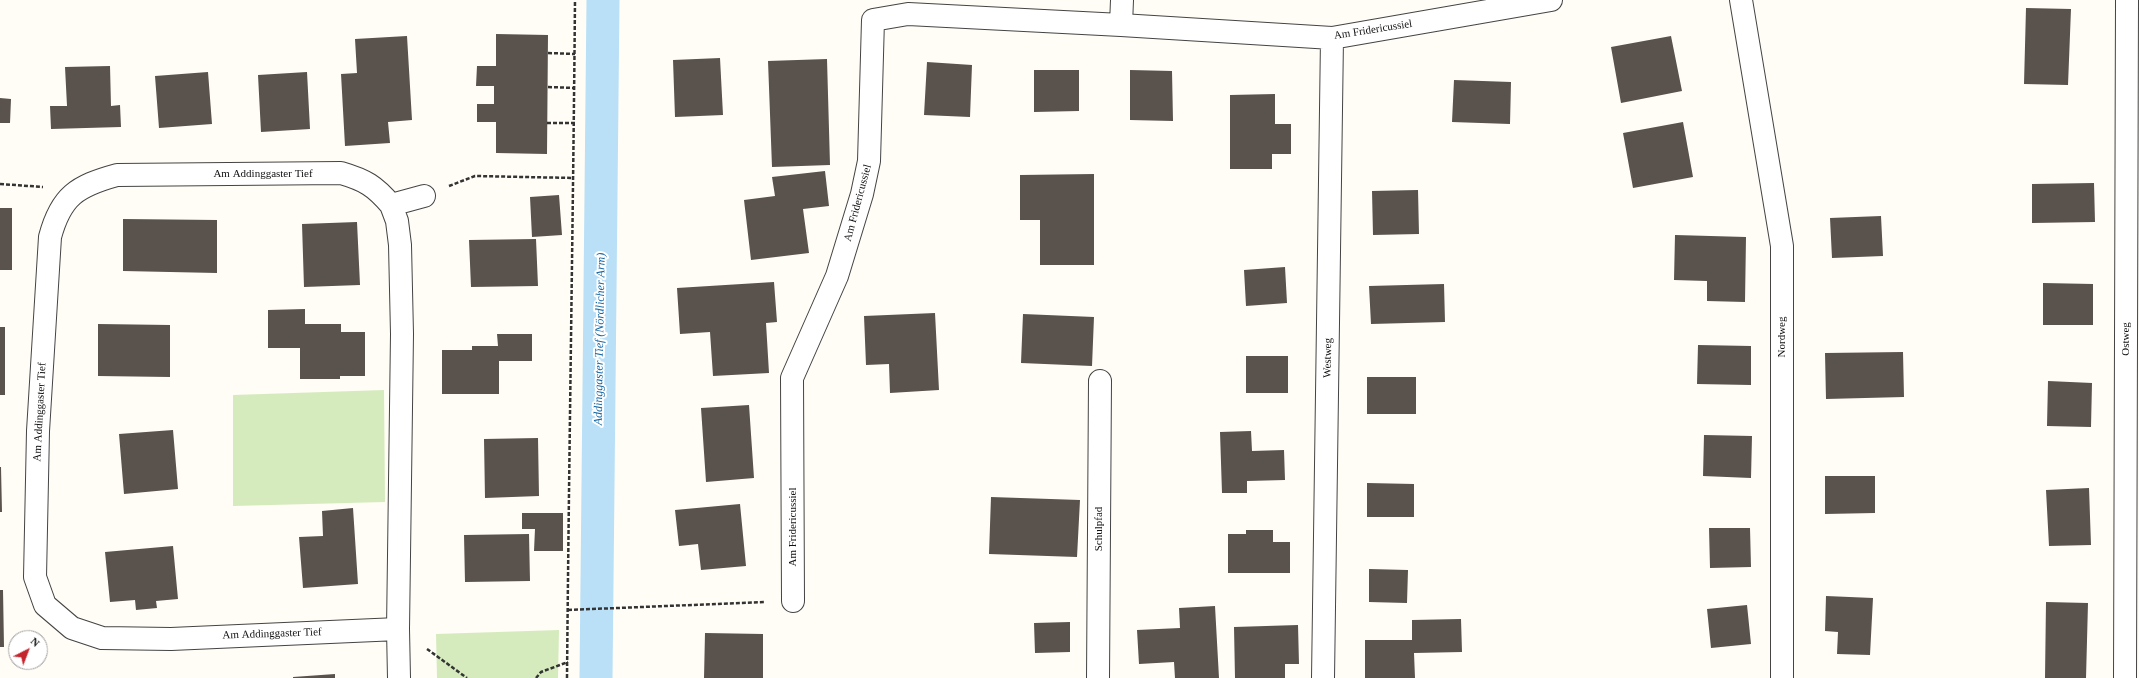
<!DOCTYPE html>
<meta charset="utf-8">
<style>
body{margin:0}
#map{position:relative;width:2139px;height:678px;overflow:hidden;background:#fffdf5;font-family:Georgia,serif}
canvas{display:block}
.north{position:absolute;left:8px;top:630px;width:40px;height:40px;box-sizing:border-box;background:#fff;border:1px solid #a0a0a0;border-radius:50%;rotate:42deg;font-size:11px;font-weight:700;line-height:16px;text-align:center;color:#111}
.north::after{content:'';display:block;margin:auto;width:14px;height:18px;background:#c4262e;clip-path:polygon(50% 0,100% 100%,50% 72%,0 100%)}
</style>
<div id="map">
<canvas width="2139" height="678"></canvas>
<div class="north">N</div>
</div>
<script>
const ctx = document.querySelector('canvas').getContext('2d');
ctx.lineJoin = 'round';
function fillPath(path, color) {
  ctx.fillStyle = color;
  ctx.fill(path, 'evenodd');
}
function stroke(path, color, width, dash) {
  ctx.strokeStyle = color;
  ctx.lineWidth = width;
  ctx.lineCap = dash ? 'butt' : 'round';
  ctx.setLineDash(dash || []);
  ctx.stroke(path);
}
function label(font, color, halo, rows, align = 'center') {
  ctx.font = font + ' Georgia,serif';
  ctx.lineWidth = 4;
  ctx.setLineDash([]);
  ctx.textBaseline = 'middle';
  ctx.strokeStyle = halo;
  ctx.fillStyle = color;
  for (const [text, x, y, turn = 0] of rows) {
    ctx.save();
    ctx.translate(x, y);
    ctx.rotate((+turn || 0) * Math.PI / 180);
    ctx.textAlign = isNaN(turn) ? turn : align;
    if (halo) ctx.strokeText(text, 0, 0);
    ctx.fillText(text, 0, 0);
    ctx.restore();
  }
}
const green = new Path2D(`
 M384 390 385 502 233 506V395Z
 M559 630 558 678H437L436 634Z`);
const canal = new Path2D(`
 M596 678 603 0`);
const building = new Path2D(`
 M2026 8 2071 9 2068 85 2024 84Z
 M496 34 548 35 547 154 496 153V122H477V104H494V86H476L477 66H496Z
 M407 36 412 120 388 122 390 143 345 146 341 74 357 73 355 39Z
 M1671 36 1682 91 1621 103 1611 47Z
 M720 58 723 115 675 117 673 60Z
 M827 59 830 165 772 167 768 61Z
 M927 62 972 65 970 117 924 115Z
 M110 66 111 106 120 105 121 127 51 129 50 106H67L65 67Z
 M1034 70H1079V111L1034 112Z
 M1130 70 1172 71 1173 121 1130 120Z
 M208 72 212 124 159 128 155 76Z
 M307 72 310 129 261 132 258 75Z
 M1454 80 1511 82 1510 124 1452 122Z
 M1275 94V124H1291V154H1272V169H1230V95Z
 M0 98 11 99 10 123H0Z
 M1683 122 1693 177 1633 188 1623 133Z
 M825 171 829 206 803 209 809 253 751 260 744 200 775 196 772 177Z
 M1094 174V265H1040V220H1020V175Z
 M2094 183 2095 222 2032 223V184Z
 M1418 190 1419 234 1373 235 1372 191Z
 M559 195 562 235 532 237 530 197Z
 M0 208H12V270H0Z
 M1881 216 1883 256 1832 258 1830 218Z
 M123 219 217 220V273L123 271Z
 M357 222 360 285 304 287 302 224Z
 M1675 235 1746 237 1745 302 1707 301V281L1674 280Z
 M536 239 538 286 471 287 469 240Z
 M1285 267 1287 303 1246 306 1244 270Z
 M774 282 777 322 766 323 769 373 713 376 710 332 680 334 677 288Z
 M2043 283 2093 284V325H2043Z
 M1444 284 1445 322 1371 324 1369 286Z
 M305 309V324H341V332H365V376H340V379H300V348H268V310Z
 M935 313 939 390 890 393 889 364 866 365 864 316Z
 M1023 314 1094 317 1092 366 1021 363Z
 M98 324 170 325V377L98 376Z
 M0 327H5V395H0Z
 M497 334H532V361H499V394H442V350H472V346H498Z
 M1698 345 1751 346V385L1697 384Z
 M1903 352 1904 397 1826 399 1825 353Z
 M1246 356H1288V393H1246Z
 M1367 377H1416V414H1367Z
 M2048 381 2092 383 2091 427 2047 426Z
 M749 405 754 478 706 482 701 408Z
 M173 430 178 489 124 494 119 434Z
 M1251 431 1252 451 1284 450 1285 480 1247 481V493H1222L1220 432Z
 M1704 435 1752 436 1751 478 1703 476Z
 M538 438 539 496 485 498 484 439Z
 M0 467H1L2 512H0Z
 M1825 476H1875V513L1825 514Z
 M1367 483 1414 484V517H1367Z
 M2089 488 2091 545 2049 546 2046 490Z
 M991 497 1080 500 1077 557 989 554Z
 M740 504 746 566 701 570 698 544 679 546 675 510Z
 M353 508 358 584 303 588 299 537 323 536 322 511Z
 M522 513H563V551H534L535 529H522Z
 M1709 528H1750L1751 567 1710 568Z
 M1246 530H1273V542H1290V573H1228V534H1246Z
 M529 534 530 581 465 582 464 535Z
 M173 546 178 599 156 601 157 608 136 610 135 600 110 602 105 552Z
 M1369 569 1408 570 1407 603 1369 602Z
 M0 590H3L4 647H0Z
 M1826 596 1873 598 1870 655 1837 654 1838 632 1825 631Z
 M2046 602 2088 603 2086 678H2045Z
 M1747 605 1751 644 1711 648 1707 609Z
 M1215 606 1219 678H1175L1174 662 1139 664 1137 630 1180 628 1179 608Z
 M1461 619 1462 652 1414 653 1415 678H1365V640H1412V620Z
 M1070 622V652L1035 653 1034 623Z
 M1298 625 1299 664H1285V678H1235L1234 627Z
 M705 633 763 634V678H704Z
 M335 674V678H293V677Z`);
const path = new Path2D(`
 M548 53 575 54
 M548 87 575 88
 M547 123H575
 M0 184 43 187
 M449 186 475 176 574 178
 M568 610 765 602
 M427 649 467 678
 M536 678 541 672 568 662
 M567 678C569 452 573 226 575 0`);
const minor = new Path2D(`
 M1741 0 1782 246V678
 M1121 25 1122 0
 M391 205C375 186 365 180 341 173L117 175C77 186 61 196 50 237L38 431 35 577 45 605 72 628 102 638 171 639 398 629 399 678
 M793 601 792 378 837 276 862 194 869 161 873 20 908 14 1121 25 1332 38 1551 0
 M398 629 402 334 400 245 397 221 391 205 424 196
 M1098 678 1100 381
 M1323 678 1332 38
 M2125 678 2127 0`);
const streetNames = [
 ["Am Fridericussiel",1373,30,-9],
 ["Am Addinggaster Tief",263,174],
 ["Am Fridericussiel",858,203,-75],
 ["Nordweg",1782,337,-90],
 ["Ostweg",2126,339,-90],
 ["Westweg",1328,358,-89],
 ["Am Addinggaster Tief",40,412,-87],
 ["Am Fridericussiel",793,527,-90],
 ["Schulpfad",1099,529,-90],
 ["Am Addinggaster Tief",272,634,-2]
];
const waterNames = [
 ["Addinggaster Tief (Nördlicher Arm)",600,339,-89]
];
fillPath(green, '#d5ebbd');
stroke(canal, '#b9e0f7', 33);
fillPath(building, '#5a524d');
stroke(minor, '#444', 24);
stroke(path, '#333', 2.5, [4, 2]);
stroke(minor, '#fff', 22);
label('11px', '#111', '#fff', streetNames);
label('italic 12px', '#1768a6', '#fff', waterNames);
</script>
